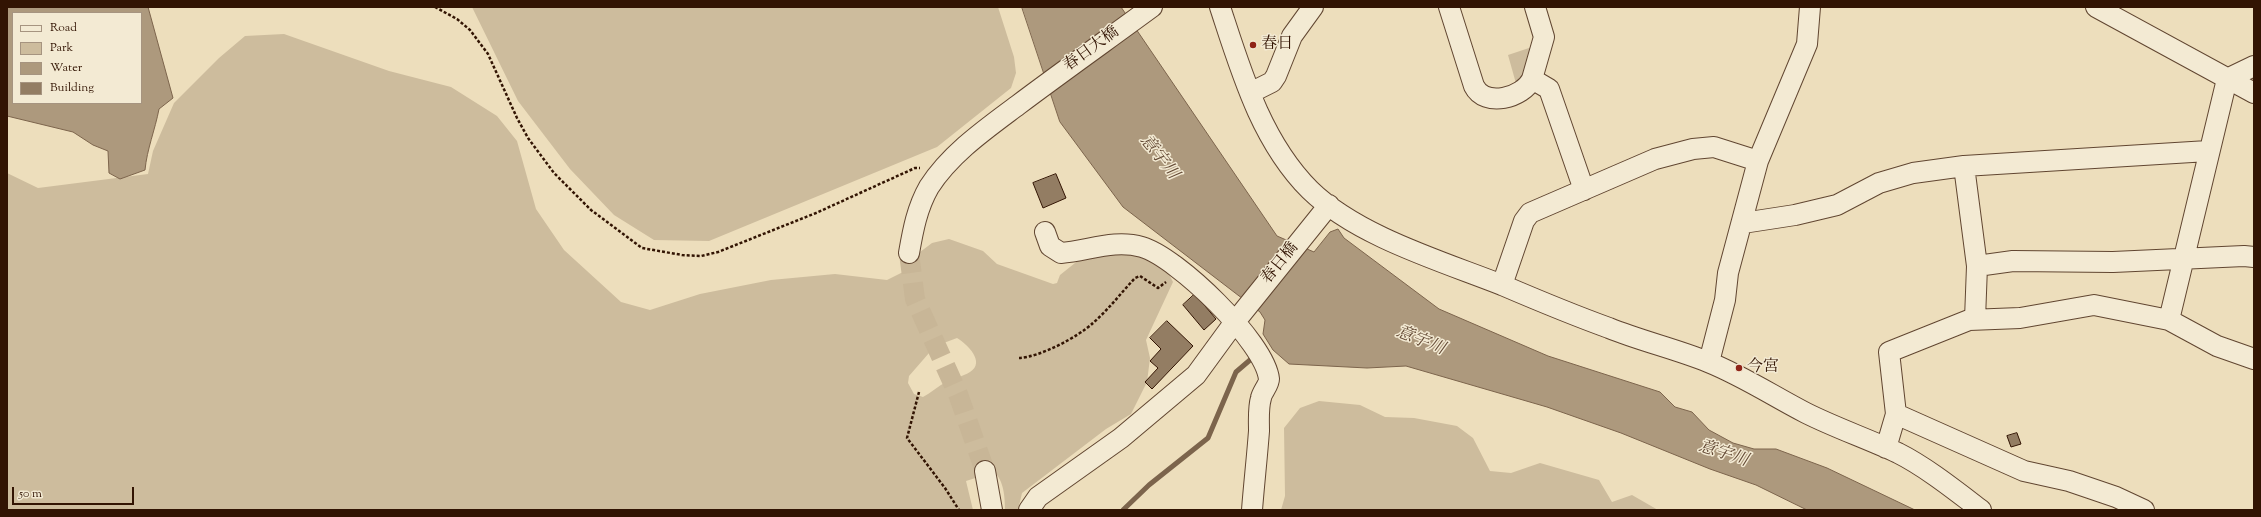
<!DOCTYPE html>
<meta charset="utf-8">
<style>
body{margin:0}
#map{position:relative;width:2261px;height:517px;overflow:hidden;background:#eddebc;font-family:"Sorts Mill Goudy",serif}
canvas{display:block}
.frame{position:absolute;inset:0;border:8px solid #321403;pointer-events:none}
.legend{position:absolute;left:12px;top:12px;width:130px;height:92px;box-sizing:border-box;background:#f3ead3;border:1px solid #a69480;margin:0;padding:5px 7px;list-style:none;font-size:12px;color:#321403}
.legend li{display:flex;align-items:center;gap:8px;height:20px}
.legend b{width:20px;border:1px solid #a69480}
.scale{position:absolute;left:12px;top:487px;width:122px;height:18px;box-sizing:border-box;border:2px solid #321403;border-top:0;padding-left:5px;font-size:12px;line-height:14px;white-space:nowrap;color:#321403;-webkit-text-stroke:3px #f3ead3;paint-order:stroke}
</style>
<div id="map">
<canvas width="2261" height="517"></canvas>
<div class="frame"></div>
<ul class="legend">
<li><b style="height:5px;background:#f3ead3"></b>Road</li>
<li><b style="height:11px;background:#cdbc9d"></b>Park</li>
<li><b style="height:11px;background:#ad997d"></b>Water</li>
<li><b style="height:11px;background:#937d63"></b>Building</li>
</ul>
<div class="scale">50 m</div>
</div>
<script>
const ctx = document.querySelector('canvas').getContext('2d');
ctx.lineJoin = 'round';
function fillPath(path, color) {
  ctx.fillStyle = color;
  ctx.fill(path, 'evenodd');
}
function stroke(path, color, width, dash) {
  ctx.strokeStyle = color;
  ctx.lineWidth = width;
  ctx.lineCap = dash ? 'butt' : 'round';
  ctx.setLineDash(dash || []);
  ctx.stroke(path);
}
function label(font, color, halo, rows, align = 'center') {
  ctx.font = font + ' "Sorts Mill Goudy","Noto Serif JP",serif';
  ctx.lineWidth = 3;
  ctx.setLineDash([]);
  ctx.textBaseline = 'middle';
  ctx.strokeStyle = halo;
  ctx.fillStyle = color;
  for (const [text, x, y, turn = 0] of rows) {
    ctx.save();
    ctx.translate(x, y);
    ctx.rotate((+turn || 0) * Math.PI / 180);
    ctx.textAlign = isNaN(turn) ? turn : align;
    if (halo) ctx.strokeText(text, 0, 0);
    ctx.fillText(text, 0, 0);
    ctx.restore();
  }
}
const green = new Path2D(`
 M472 7H998L1014 57 1016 73 1011 88 937 147 709 241 654 240 614 215 570 169 518 101Z
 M284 34 389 71 451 87 497 116 517 141 536 209 564 250 621 302 650 310 700 294 771 280 835 274 887 280 905 271 920 252 932 243 949 239 983 251 997 264 1053 284 1057 283 1060 275 1085 255 1121 248 1162 260 1173 282 1146 340 1150 358 1147 382 1131 414 1106 429 1022 493 1018 510H1005C1005 498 1004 480 994 472L966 481 973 510H7V173L38 188 148 174 153 151 174 103 219 58 245 36ZM957 338C967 344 986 362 970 372 962 377 954 378 946 382 938 386 931 393 923 397L914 394 908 383 909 376 929 353 941 344Z
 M1535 46 1525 82 1517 87 1508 55Z
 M1319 401 1360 405 1385 417 1414 418 1457 426 1473 438 1490 471 1511 473 1540 463 1599 480 1612 502 1632 495 1658 510H1281L1285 496 1284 428 1300 408Z`);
const water = new Path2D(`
 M7 7H148L173 98 159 109C155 130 147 149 145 170L120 179 109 173 108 151 93 145 73 132 7 116ZM13 13H141V103H13Z
 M1022 7H1121L1277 236 1314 252 1330 232 1338 229 1344 238 1439 309 1548 356 1660 392 1675 407 1692 412 1709 430 1733 443 1754 449H1776L1827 468 1915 510H1807L1756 485 1710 469 1621 433 1547 407 1406 366 1367 368 1289 364 1273 350 1263 334 1265 320 1260 312 1123 207 1060 122Z`);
const stream = new Path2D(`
 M1123 510 1149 485 1208 438 1236 372 1250 360`);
const building = new Path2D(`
 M1056 174 1066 198 1043 208 1033 183Z
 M1195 294 1216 319 1204 330 1183 305Z
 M1167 321 1193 346 1152 389 1145 382 1158 368 1150 361 1161 349 1150 338Z
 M2017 433 2021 444 2011 447 2007 436Z`);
const minorTunnel = new Path2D(`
 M909 253 915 299 958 394 985 471`);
const path = new Path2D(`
 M435 7 457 19 470 30 488 54 517 118 528 138 554 173 591 210 642 248 682 255 701 256 718 252 816 213 915 168H920
 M1019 358C1040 357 1078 337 1093 323 1108 310 1121 293 1135 278L1140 276 1158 288 1166 282
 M919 392 907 438 945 488 959 510`);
const minor = new Path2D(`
 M1220 7C1241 71 1261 141 1310 190 1357 236 1441 261 1502 285 1537 300 1573 315 1609 328 1641 341 1676 349 1708 362 1743 376 1773 396 1806 413 1836 428 1868 439 1898 453 1926 467 1956 491 1981 510
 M1449 7 1474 86C1485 108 1523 98 1532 79L1544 37 1535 7
 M2096 7 2254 93
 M1532 79 1549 89 1584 190
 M1250 93 1272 82 1276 76 1292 36 1313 7
 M1964 166 1977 266 1975 319
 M1743 223 1795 215 1837 205 1879 183 1913 173 1964 166 2208 151
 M1045 232 1050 246 1061 253C1088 251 1114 239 1142 247 1177 257 1265 342 1269 379 1269 385 1262 392 1261 398 1258 408 1259 421 1259 431 1257 458 1254 484 1252 510
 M909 253C913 230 917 208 929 187 951 153 986 129 1018 105 1062 72 1107 40 1152 7
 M1977 266 2013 261 2113 262 2244 256 2254 257
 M1502 285 1524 221 1530 213 1655 159 1693 149 1714 147 1758 161
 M2169 320 2227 79 2254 66
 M1709 362 1725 300 1728 273 1758 161 1807 44 1810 7
 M1896 414 2024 471 2069 481 2116 497 2144 510
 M1886 448 1896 414 1889 352 1969 320 2020 318 2094 305 2169 320 2217 346 2254 359
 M985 471 992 510
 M1029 510 1038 497 1121 438 1196 375 1234 323 1329 205`);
const markers = [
 [1253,45,4,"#8f2418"],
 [1739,368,4,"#8f2418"]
];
const poiNames = [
 ["春日",1261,45],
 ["今宮",1747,368]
];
const streetNames = [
 ["春日大橋",1092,50,-36],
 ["春日橋",1281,264,-51]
];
const waterNames = [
 ["意宇川",1158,158,52],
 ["意宇川",1420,342,22],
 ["意宇川",1723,455,18]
];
fillPath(green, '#cdbc9d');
fillPath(water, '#ad997d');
stroke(water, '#7c644c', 1);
stroke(stream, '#7c644c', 5);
fillPath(building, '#937d63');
stroke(building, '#321403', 1);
stroke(minorTunnel, '#c8b697', 20, [20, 10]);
stroke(minor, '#614631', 22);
stroke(path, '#321403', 2.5, [3, 2]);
stroke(minor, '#f3ead3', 20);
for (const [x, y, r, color] of markers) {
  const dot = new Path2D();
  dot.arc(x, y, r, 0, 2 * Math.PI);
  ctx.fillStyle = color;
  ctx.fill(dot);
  stroke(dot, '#f3ead3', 1.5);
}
label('16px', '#321403', '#f3ead3', poiNames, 'left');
label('16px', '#321403', '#f3ead3', streetNames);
label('italic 17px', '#634934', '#f3ead3', waterNames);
</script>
